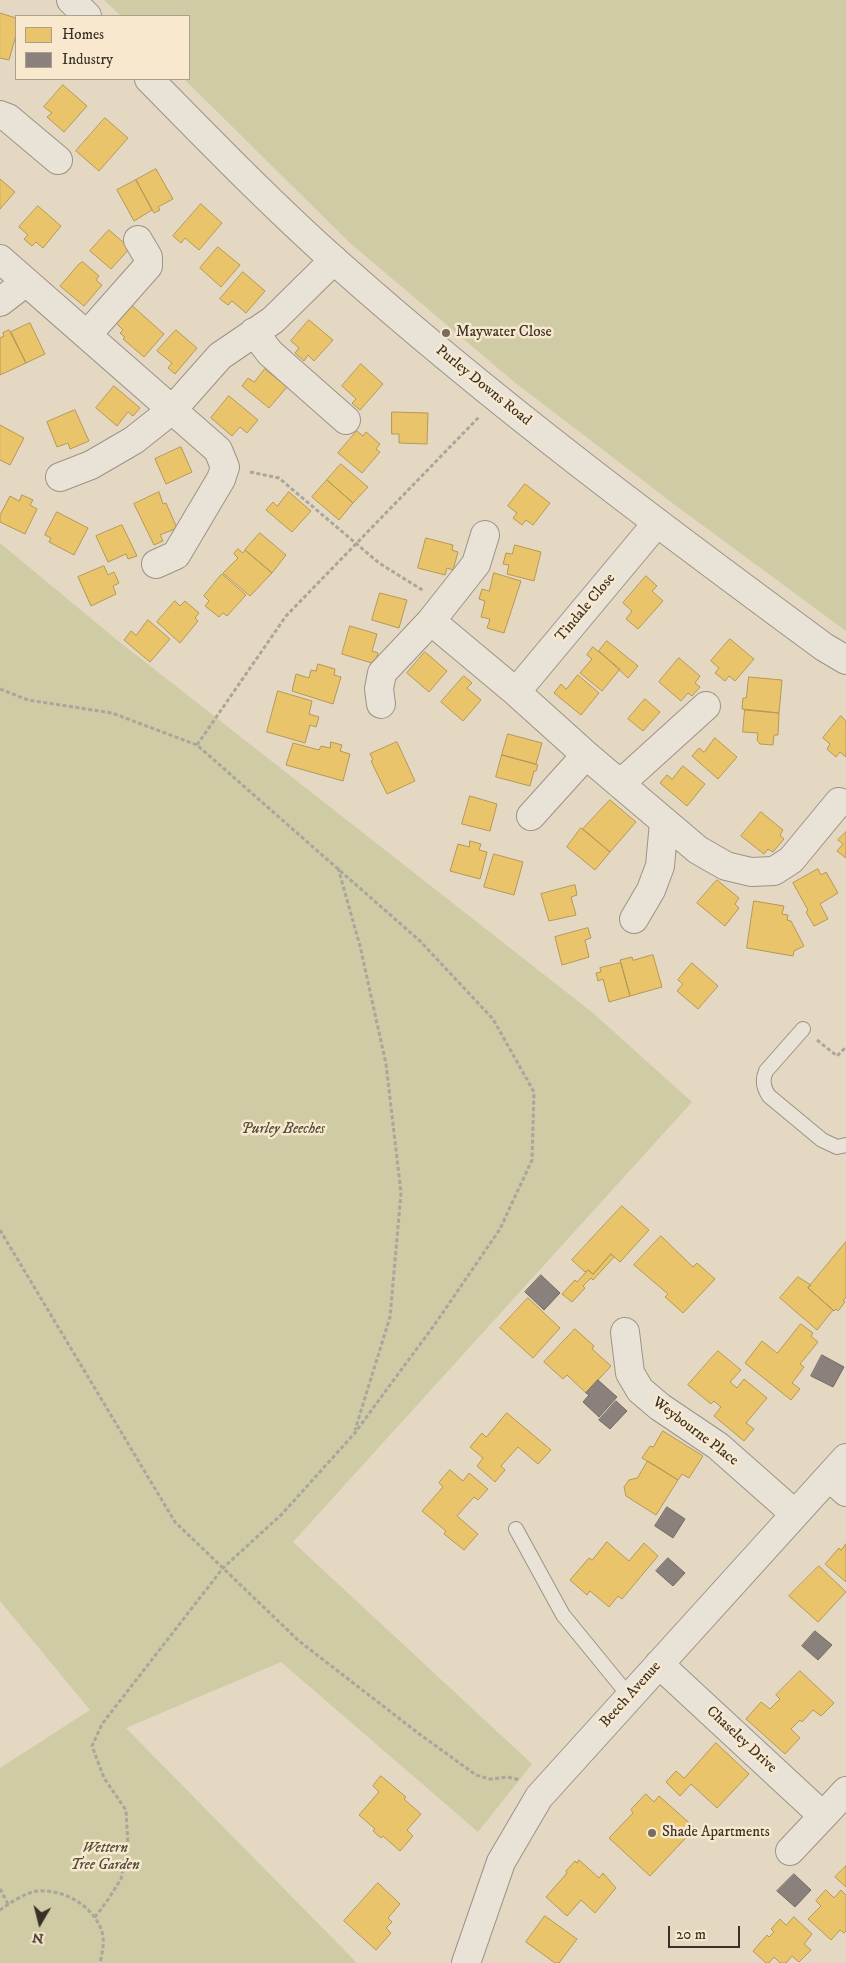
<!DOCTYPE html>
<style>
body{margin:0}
#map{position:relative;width:846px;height:1963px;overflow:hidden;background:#e5d8c2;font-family:"IM FELL DW Pica",serif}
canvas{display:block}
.legend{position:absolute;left:15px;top:15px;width:175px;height:65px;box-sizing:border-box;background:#f7e8ce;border:1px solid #ab9f8b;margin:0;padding:6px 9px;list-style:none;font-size:15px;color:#3a3126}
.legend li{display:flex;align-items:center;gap:10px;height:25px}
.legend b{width:25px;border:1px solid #ab9f8b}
.north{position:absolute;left:15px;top:1898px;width:50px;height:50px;-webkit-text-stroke:4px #f7e8ce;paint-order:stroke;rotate:188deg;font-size:14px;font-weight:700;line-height:20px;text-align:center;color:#3a3126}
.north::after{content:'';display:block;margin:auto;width:18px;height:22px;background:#3a3126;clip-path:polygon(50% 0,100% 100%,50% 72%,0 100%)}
.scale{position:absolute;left:668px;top:1926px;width:72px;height:22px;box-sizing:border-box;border:2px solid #3a3126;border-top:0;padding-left:6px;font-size:15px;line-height:18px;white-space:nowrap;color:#3a3126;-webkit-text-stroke:4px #f7e8ce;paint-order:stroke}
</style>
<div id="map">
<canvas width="846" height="1963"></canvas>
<ul class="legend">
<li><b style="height:14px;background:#e9c46a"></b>Homes</li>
<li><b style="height:14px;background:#8a817c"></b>Industry</li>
</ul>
<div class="north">N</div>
<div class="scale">20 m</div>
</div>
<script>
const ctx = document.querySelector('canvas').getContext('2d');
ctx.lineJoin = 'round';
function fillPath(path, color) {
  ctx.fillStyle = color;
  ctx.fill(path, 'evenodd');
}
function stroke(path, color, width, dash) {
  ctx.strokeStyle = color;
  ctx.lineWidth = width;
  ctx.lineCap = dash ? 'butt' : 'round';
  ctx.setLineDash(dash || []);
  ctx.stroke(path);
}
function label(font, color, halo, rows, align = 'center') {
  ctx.font = font + ' "IM FELL DW Pica",serif';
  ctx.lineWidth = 5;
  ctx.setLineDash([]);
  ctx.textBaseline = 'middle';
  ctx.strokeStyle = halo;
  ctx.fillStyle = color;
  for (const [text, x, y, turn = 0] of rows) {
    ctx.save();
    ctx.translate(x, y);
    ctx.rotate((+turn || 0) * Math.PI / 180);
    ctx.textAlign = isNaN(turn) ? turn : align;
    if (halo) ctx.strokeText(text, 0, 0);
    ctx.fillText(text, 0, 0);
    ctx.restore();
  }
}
const green = new Path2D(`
 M104 0H846V631L675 505 513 381 350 243 184 79H189V16H121Z
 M0 543 117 640 593 1013 692 1102 293 1542 532 1764 478 1832 281 1662 126 1728 357 1963H0V1768L90 1710 0 1601Z`);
const homes = new Path2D(`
 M0 13 16 18V35L9 60 0 58Z
 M63 85 87 106 64 132 47 117 52 113 44 107Z
 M105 118 128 138 99 171 76 151Z
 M156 169 173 199 158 207 160 210 154 213 136 180Z
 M0 179 15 192 0 209Z
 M136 180 152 210 134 221 117 190Z
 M201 204 222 223 199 250 185 238 181 243 173 236Z
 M38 206 61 226 43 248 36 242 32 246 24 239 28 235 19 227Z
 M109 230 130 248 111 269 90 251Z
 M218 247 240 265 221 287 200 268Z
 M83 262 99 276 96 280 102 285 84 306 60 286 79 264Z
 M243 272 265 291 246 313 232 301 228 305 220 299Z
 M128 302 164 334 144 357 123 339 125 337 120 333 123 330 112 319Z
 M309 320 333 340 314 361 308 355 304 361 295 353 299 348 291 341Z
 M30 323 45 354 26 363 11 332Z
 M9 330 26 363 0 375V338L4 336 3 333Z
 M176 330 197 348 175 374 168 368 172 363 157 351Z
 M361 364 383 384 360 410 352 403 356 399 342 386Z
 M265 369 287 387 269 408 242 386 248 378 254 382Z
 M114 386 140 408 133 416 128 412 117 426 96 408Z
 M229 396 258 420 247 433 240 427 232 436 211 418Z
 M75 410 89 441 70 449 68 443 57 447 47 422Z
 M392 412 428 413 427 444 399 443V434H392Z
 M0 425 24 438 10 465 0 460Z
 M357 431 363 436 366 432 380 444 376 449 380 452 362 473 338 453Z
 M181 447 192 472 166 484 155 459Z
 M341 464 368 487 353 503 327 480Z
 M327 480 353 503 339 520 312 497Z
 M525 484 550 503 533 525 526 520 522 525 513 518 517 513 508 506Z
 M159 492 163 504 166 503 177 528 160 535 163 541 154 545 134 504Z
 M289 492 311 511 292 532 266 510 273 502 277 506Z
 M22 495 33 500 30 505 37 509 25 534 0 522V515L10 496 19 501Z
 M57 512 88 528 74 555 49 542 51 538 45 535Z
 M122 525 137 556 128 559 126 554 108 562 96 536Z
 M260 533 286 555 272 573 245 550Z
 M426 538 453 545 452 550 458 552 453 570 447 568 445 575 418 568Z
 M515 545 541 552 534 581 507 574 509 565 503 564 506 553 512 554Z
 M238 549 243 553 245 550 272 573 250 596 223 573 238 558 234 554Z
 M104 566 108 575 114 572 119 583 113 586 116 594 91 606 78 577Z
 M494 573 521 581 504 633 487 628 490 619 481 617 485 601 479 599 482 589 489 591Z
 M222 574 246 595 227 616 223 613 219 617 205 606 209 601 204 596Z
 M646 576 657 586 652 591 663 601 638 629 626 619 632 611 623 603Z
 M380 593 407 600 399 628 372 620Z
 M175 601 180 606 185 601 199 613 195 618 198 621 180 643 157 622Z
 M148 620 170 639 150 662 124 640 131 631 136 635Z
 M350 626 377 634 372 651 378 653 375 664 342 654Z
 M730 639 754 659 735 681 729 676 725 681 715 673 719 668 711 661Z
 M607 641 638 666 628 678 599 651Z
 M593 647 620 669 602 691 580 673 592 659 587 655Z
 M425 652 447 671 429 692 407 673Z
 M679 658 700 676 695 683 700 687 692 696 688 693 681 701 659 682Z
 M318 664 335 669 334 675 341 677 333 704 292 691 296 674 309 678 311 670 316 671Z
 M578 675 599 693 581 715 554 693 561 684 566 689Z
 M464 676 472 683 467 688 481 700 463 721 441 702Z
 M749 677 782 680 779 713 742 709 743 698H746Z
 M278 691 312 701 309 714 319 717 316 727 310 725 305 743 267 732Z
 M645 699 660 712 643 731 628 719Z
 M745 710 779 713 778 735H774L773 745 760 744 757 740 758 733 743 732Z
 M841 716 846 721V757L840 752 836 757 829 751 827 749 830 744 823 738Z
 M508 734 542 743 536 764 502 755Z
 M715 738 737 757 718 779 692 756 699 748 704 752Z
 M331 742 342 745 340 751 350 754 343 781 286 765 293 743 319 750 321 746 330 748Z
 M397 742 415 781 387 794 371 761 373 760 370 754Z
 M502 755 538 765 536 771H534L530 786 496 777Z
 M683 766 705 784 687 806 660 783 667 775 672 779Z
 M470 796 497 804 490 831 462 824Z
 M610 800 636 822 610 852 583 829Z
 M761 812 783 830 780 835 784 839 773 852 768 849 764 854 741 836Z
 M581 828 610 852 595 870 567 847Z
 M846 832V858L837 851 843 844 838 840Z
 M470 841 481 844 479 850 487 852 480 879 450 871 458 844 469 847Z
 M494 854 523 862 514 895 484 887Z
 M818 869 821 875 826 872 838 893 820 904 828 919 814 926 806 912 808 910 793 883Z
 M717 880 739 898 735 904 739 908 725 926 697 903Z
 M575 885 577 895 571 897 576 915 549 921 541 894Z
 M754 901 784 906 782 914 788 915 787 920 791 921 804 946 794 951 793 956 747 948Z
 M588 928 591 938 585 940 589 957 562 965 555 937Z
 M653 955 662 987 630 996 620 960 632 957 633 960Z
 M621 963 630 996 609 1002 603 979 598 981 596 973 601 972 600 968Z
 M692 963 718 986 698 1009 677 991 683 984 678 980Z
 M622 1206 649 1230 620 1262 611 1254 593 1274 588 1270 585 1272 572 1260Z
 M661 1236 693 1267 697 1263 715 1279 683 1313 665 1297 668 1294 634 1265Z
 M846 1242V1297L843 1301 845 1302 838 1311 836 1309 834 1311 808 1288Z
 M611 1254 614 1257 593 1280 591 1278 583 1286 585 1288 572 1302 562 1294 575 1280 577 1282 588 1270 593 1274Z
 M798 1277 811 1285 808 1288 833 1310 817 1330 780 1298Z
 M528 1298 560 1328 533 1358 500 1328Z
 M801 1324 813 1333 811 1336 818 1342 800 1364 804 1367 792 1383 800 1389 791 1400 745 1363 762 1341 777 1353Z
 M575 1329 594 1346 592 1349 611 1366 586 1393 567 1375 563 1379 544 1362Z
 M718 1351 741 1370 730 1382 737 1388 744 1379 767 1398 746 1423 754 1429 744 1441 714 1416 721 1407 714 1401 711 1404 688 1385Z
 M507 1413 551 1450 538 1464 518 1447 501 1466 505 1470 495 1482 477 1466 483 1458 470 1447 482 1433 486 1437Z
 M663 1431 703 1456 689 1478 682 1474 678 1480 642 1458 650 1446 653 1447Z
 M648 1461 678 1480 656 1515 626 1496 624 1487 629 1480 637 1478Z
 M450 1470 463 1481 469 1473 488 1489 478 1500 474 1497 457 1516 478 1534 464 1550 444 1534 446 1531 422 1511 443 1487 439 1483Z
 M607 1542 629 1561 644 1543 658 1556 622 1599 618 1596 609 1607 590 1591 587 1595 570 1580 589 1558 592 1560Z
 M846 1544V1582L825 1564 839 1548 841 1550Z
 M819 1566 846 1592 818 1622 789 1596Z
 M800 1671 834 1703 821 1716 813 1710 802 1722 800 1720 791 1729 800 1738 785 1754 746 1719 761 1702 770 1709 780 1699 776 1695Z
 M716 1743 749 1774 717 1808 691 1784 680 1796 666 1782 676 1771 684 1778Z
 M381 1776 406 1797 404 1799 421 1814 407 1830 413 1836 400 1851 383 1836 381 1838 373 1831 375 1829 359 1815 379 1792 373 1786Z
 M646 1794 654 1802 659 1796 695 1828 650 1876 609 1838 633 1813 631 1810Z
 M579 1860 599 1878 603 1873 616 1888 595 1913 581 1900 567 1916 546 1897 567 1873 566 1871 575 1861 577 1863Z
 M846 1866V1887L835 1877Z
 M378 1883 400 1904 388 1918 392 1922 386 1928 391 1933 376 1950 344 1921Z
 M826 1890 834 1898 841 1890 846 1895V1931L844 1933 840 1930 831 1940 808 1919 821 1906 816 1901Z
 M545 1916 577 1939 559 1963H555L526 1942Z
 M794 1917 812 1934 804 1944 811 1950 799 1962 792 1956 786 1963H780L774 1957 769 1963H766L753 1951 767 1935 769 1937 774 1932 771 1929 780 1919 786 1925Z`);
const industry = new Path2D(`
 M541 1275 560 1293 544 1310 525 1292Z
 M822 1355 844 1367 833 1387 811 1376Z
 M598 1380 617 1397 599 1417 583 1402 589 1395 586 1393Z
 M616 1401 627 1411 610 1429 599 1420Z
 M667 1507 685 1519 673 1538 655 1526Z
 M668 1558 685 1573 673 1586 656 1571Z
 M815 1631 832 1645 818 1660 802 1646Z
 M794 1874 811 1890 795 1907 777 1891Z`);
const path = new Path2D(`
 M250 472 279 478 379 563 424 591
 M0 689 28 700 112 713 197 745 420 941 493 1019 534 1092 532 1160 500 1229 435 1324 354 1434 282 1514 223 1568 102 1724 92 1746 104 1778 126 1810 128 1845 121 1879 107 1901 95 1917
 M197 745 286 616 479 417
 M338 868 360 946 386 1064 401 1193 390 1317 355 1430
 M817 1040 837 1056 846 1047
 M0 1230 175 1522 299 1641 418 1733 476 1775 490 1779 508 1777 520 1780
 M0 1889 8 1904
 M0 1910C10 1903 26 1892 38 1891 64 1889 94 1906 102 1932 105 1941 102 1954 100 1963`);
const service = new Path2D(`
 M803 1029 766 1071C762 1080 763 1087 769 1096L822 1140 837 1147 846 1145
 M516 1529 563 1615 630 1697`);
const minor = new Path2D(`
 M0 115 8 118 58 160
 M0 259 218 450 225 467 221 479 176 555 156 564
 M0 302 26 282
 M254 332 270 353 346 420
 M87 335 148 266V257L138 240
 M60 477 91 465 134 440 173 409 220 356 273 320 334 260
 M431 621 516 692 586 755 698 850 726 866 751 872 774 871 791 860 839 802
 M516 692 657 523
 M381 704 379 689 382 673 431 621 476 564 485 535
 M620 784 706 706
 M531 816 586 755
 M634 919 651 890 660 866 664 822
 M625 1332 630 1373 640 1390 660 1407 718 1446 795 1514
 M829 1477 846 1492
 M659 1664 823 1816 790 1851
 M823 1816 846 1791
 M466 1963 501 1862 539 1797 846 1458`);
const tertiary = new Path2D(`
 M71 0 87 16
 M149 79C210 141 271 204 336 262 491 400 657 524 824 647L846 660`);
const markers = [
 [446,333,5,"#766b5d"],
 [652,1833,5,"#766b5d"]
];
const poiNames = [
 ["Maywater Close",456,333],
 ["Shade Apartments",662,1833]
];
const streetNames = [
 ["Purley Downs Road",483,386,39],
 ["Tindale Close",586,608,-50],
 ["Weybourne Place",695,1432,37],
 ["Beech Avenue",631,1695,-48],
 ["Chaseley Drive",741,1740,43]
];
const parkNames = [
 ["Purley Beeches",283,1130],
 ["Wettern",105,1849],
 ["Tree Garden",105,1866]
];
fillPath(green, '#cecba5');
fillPath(homes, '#e9c46a');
stroke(homes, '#b49856', 1);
fillPath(industry, '#8a817c');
stroke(industry, '#726962', 1);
stroke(service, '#9b9386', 16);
stroke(minor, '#9b9386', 30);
stroke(tertiary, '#9b9386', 30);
stroke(path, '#aba59c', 3, [4, 2.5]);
stroke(service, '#e9e2d7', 14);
stroke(minor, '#e9e2d7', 28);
stroke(tertiary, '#e9e2d7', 28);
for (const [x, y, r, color] of markers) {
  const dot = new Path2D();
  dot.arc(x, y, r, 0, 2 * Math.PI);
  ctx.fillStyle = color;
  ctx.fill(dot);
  stroke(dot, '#f7e8ce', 2);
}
label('15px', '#3a3126', '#f7e8ce', poiNames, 'left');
label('15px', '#3a3126', '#f7e8ce', streetNames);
label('italic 15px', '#544e3b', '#f7e8ce', parkNames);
</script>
